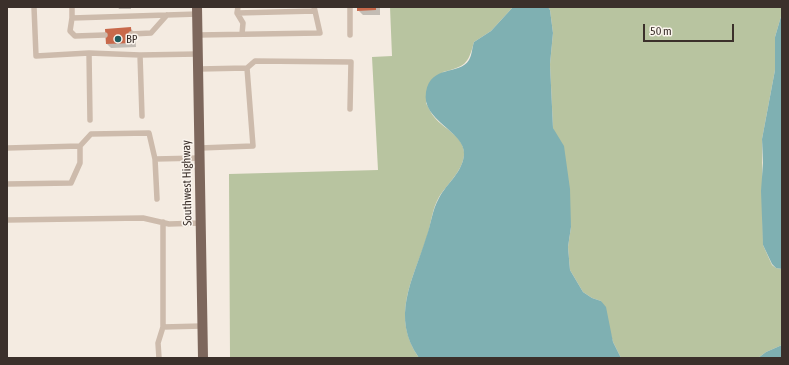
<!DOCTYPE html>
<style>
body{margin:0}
#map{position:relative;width:789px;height:365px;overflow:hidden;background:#f4ebe1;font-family:"Asap Condensed",sans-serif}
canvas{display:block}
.frame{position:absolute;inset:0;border:8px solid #3b302b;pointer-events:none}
.scale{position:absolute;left:643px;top:24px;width:91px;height:18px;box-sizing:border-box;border:2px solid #3b302b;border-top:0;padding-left:5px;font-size:12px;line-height:14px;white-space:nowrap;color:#3b302b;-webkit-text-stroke:3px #fbf5ee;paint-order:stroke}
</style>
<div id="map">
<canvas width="789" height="365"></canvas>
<div class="frame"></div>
<div class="scale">50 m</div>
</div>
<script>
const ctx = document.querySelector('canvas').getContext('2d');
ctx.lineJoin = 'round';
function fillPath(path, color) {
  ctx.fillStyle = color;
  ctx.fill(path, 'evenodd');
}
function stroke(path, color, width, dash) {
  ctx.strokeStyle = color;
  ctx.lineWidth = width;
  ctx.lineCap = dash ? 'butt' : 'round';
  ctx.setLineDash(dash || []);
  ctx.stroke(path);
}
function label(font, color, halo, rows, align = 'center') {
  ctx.font = font + ' "Asap Condensed",sans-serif';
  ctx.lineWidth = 3;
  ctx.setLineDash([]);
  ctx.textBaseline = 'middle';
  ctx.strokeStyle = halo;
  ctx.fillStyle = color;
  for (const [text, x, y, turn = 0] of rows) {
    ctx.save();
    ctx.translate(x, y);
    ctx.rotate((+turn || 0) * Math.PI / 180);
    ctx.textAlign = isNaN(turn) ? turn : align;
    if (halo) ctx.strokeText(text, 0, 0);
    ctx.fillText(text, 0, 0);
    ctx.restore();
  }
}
const green = new Path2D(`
 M390 7H513L491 31 474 42C468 65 465 66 443 72L426 103C429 108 431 114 435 118 444 129 463 136 464 152 465 169 447 184 439 197 432 209 431 224 427 237 413 279 390 316 419 358H230L229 174 378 170 372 57 392 56Z
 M548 7H782V13L775 37V70L762 139 763 245 772 265 776 268 782 269V345L766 352 758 358H621L613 342 601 301 592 298 583 292 570 270 568 247 571 227 553 128 550 64 553 33 550 10Z`);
const water = new Path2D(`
 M513 7H548L550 10 553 33 550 64 553 128 564 146 570 189 571 227 568 247 570 270 583 292 592 298 601 301 606 307 613 342 621 358H419C390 317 413 280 426 238 431 225 432 210 439 198 447 183 463 172 464 154 465 131 421 121 426 92 431 64 459 76 469 60 472 55 472 48 474 42L491 31Z
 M782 13V269L776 268 772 264 763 245 761 191 763 163 762 139 775 70V37Z
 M782 345V358H758L766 352Z`);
const shadow = new Path2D(`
 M118 7H131V9H119Z
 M358 7H380V15H363L358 10Z
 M130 28 135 33 136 47 111 48 107 44Z`);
const building = new Path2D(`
 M357 7H376V10L357 11Z
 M131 27 132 43 106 44 105 29Z`);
const service = new Path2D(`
 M34 7 36 56 89 53 140 55 198 54
 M72 7V18L198 14
 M238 7 237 13 243 23 242 34
 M237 13 315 11 314 7
 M72 18 70 31 75 36 105 35
 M131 34 151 33 167 15
 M198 35 320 33 315 11
 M350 35V7
 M89 53 90 120
 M140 55 142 116
 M247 68 255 61 351 62 350 109
 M199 69 247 68 253 146 200 148
 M80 146 91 134 149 133 155 159
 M7 148 80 146V163L71 183 7 184
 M157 199 155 159 200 158
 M7 220 143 218 169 224 201 223
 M163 327 202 326
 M159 358 158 343 163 327V222`);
const primary = new Path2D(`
 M197 7 203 358`);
const markers = [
 [118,39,4,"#1f5a5e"]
];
const poiNames = [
 ["BP",126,39]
];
const streetNames = [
 ["Southwest Highway",187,183,-91]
];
fillPath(green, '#b8c4a0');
fillPath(water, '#7fb0b2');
fillPath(shadow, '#0003');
fillPath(building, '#c8694b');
stroke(service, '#cdbbac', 5.5);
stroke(primary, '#7d675c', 10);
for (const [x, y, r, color] of markers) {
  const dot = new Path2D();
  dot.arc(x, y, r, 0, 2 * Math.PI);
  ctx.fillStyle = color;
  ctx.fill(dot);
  stroke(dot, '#fbf5ee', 1.5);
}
label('12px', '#3b302b', '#fbf5ee', poiNames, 'left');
label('12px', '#3b302b', '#fbf5ee', streetNames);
</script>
